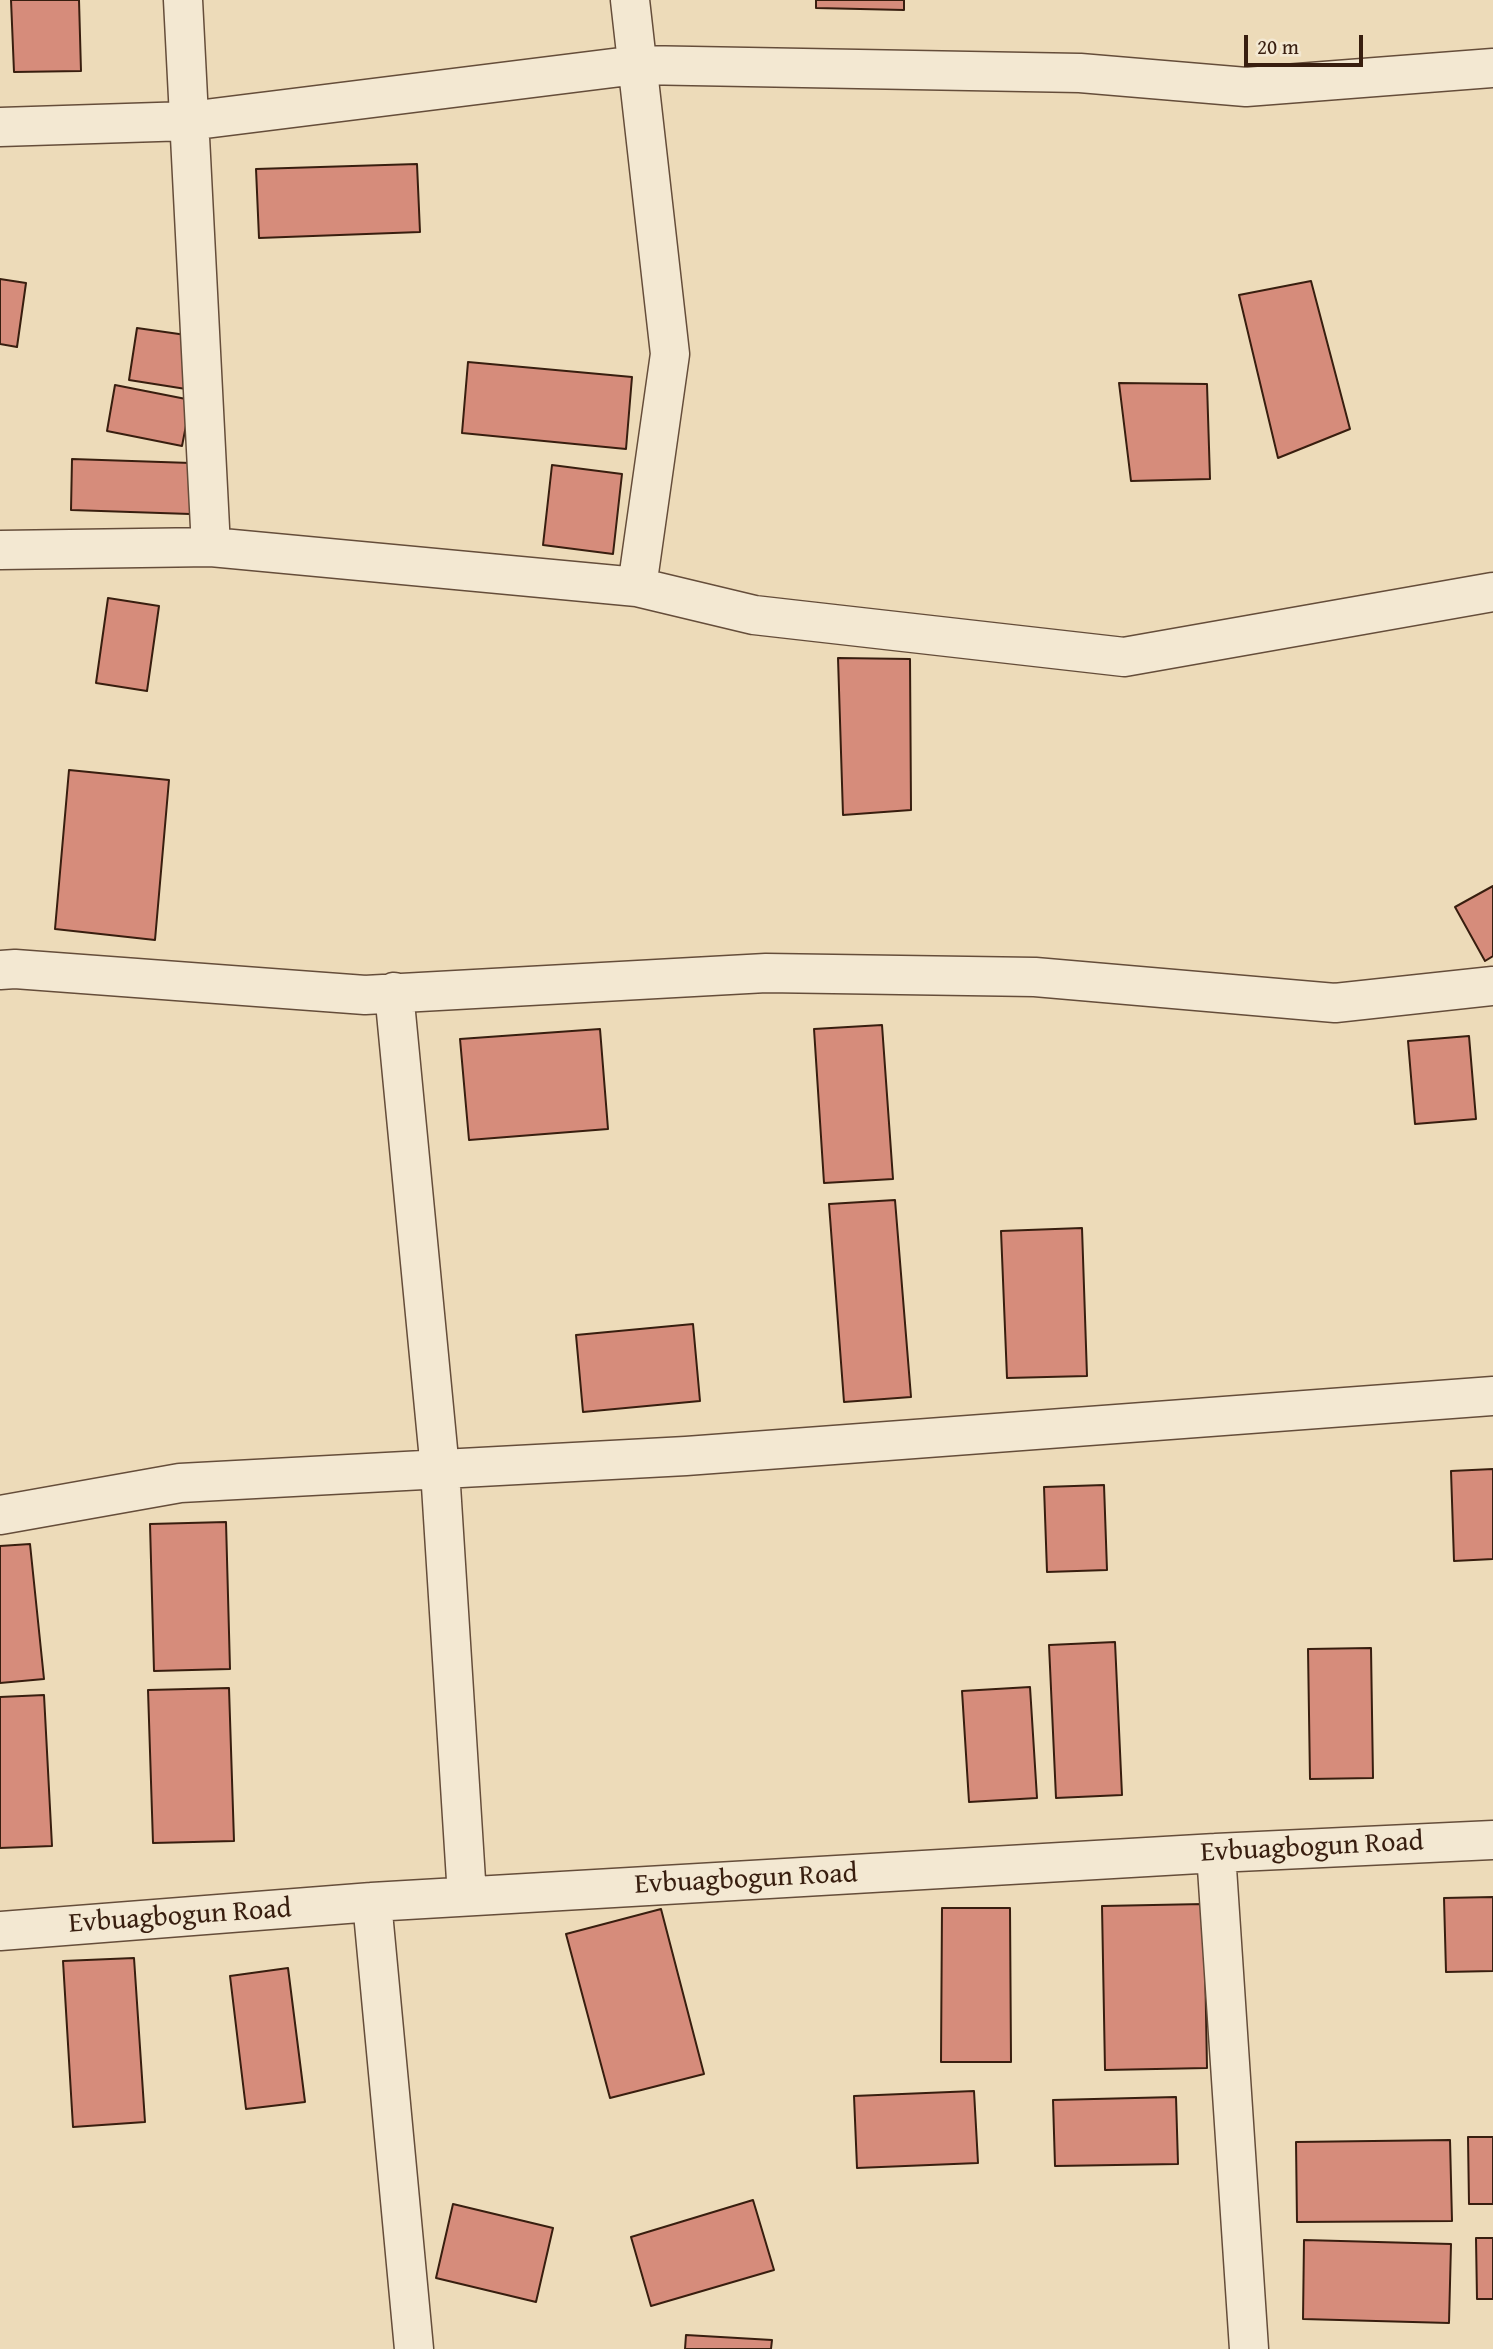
<!DOCTYPE html>
<style>
body{margin:0}
#map{position:relative;width:1493px;height:2349px;overflow:hidden;background:#eddbb9;font-family:"Gentium Book Plus",serif}
canvas{display:block}
.scale{position:absolute;left:1244px;top:35px;width:119px;height:32px;box-sizing:border-box;border:4px solid #381e0f;border-top:0;padding-left:9px;font-size:21px;line-height:24px;white-space:nowrap;color:#381e0f;-webkit-text-stroke:5px #f3e8d2;paint-order:stroke}
</style>
<div id="map">
<canvas width="1493" height="2349"></canvas>
<div class="scale">20 m</div>
</div>
<script>
const ctx = document.querySelector('canvas').getContext('2d');
ctx.lineJoin = 'round';
function fillPath(path, color) {
  ctx.fillStyle = color;
  ctx.fill(path, 'evenodd');
}
function stroke(path, color, width, dash) {
  ctx.strokeStyle = color;
  ctx.lineWidth = width;
  ctx.lineCap = dash ? 'butt' : 'round';
  ctx.setLineDash(dash || []);
  ctx.stroke(path);
}
function label(font, color, halo, rows, align = 'center') {
  ctx.font = font + ' "Gentium Book Plus",serif';
  ctx.lineWidth = 6;
  ctx.setLineDash([]);
  ctx.textBaseline = 'middle';
  ctx.strokeStyle = halo;
  ctx.fillStyle = color;
  for (const [text, x, y, turn = 0] of rows) {
    ctx.save();
    ctx.translate(x, y);
    ctx.rotate((+turn || 0) * Math.PI / 180);
    ctx.textAlign = isNaN(turn) ? turn : align;
    if (halo) ctx.strokeText(text, 0, 0);
    ctx.fillText(text, 0, 0);
    ctx.restore();
  }
}
const building = new Path2D(`
 M11 0H79L81 71 14 72Z
 M816 0H904V10L816 8Z
 M417 164 420 232 259 238 256 169Z
 M0 279 26 283 17 347 0 344Z
 M1311 281 1350 429 1278 458 1239 295Z
 M137 328 193 336 186 389 129 380Z
 M468 362 632 377 626 449 462 433Z
 M1119 383 1207 384 1210 479 1131 481Z
 M115 385 191 400 182 446 107 431Z
 M72 459 191 463 190 514 71 510Z
 M552 465 622 474 613 554 543 545Z
 M108 598 159 606 147 691 96 683Z
 M838 658 910 659 911 810 843 815Z
 M69 770 169 780 155 940 55 929Z
 M1493 886V956L1485 961 1455 907Z
 M882 1025 893 1179 824 1183 814 1029Z
 M600 1029 608 1129 469 1140 460 1039Z
 M1469 1036 1476 1119 1415 1124 1408 1041Z
 M895 1200 911 1397 844 1402 829 1204Z
 M1082 1228 1087 1376 1007 1378 1001 1231Z
 M693 1324 700 1401 583 1412 576 1335Z
 M1493 1469V1559L1454 1561 1451 1471Z
 M1104 1485 1107 1570 1047 1572 1044 1487Z
 M226 1522 230 1669 154 1671 150 1524Z
 M30 1544 44 1679 0 1683V1546Z
 M1115 1642 1122 1795 1056 1798 1049 1645Z
 M1371 1648 1373 1778 1310 1779 1308 1649Z
 M1030 1687 1037 1798 969 1802 962 1691Z
 M229 1688 234 1841 153 1843 148 1690Z
 M44 1695 52 1846 0 1848V1697Z
 M1493 1897V1971L1446 1972 1444 1898Z
 M1204 1904 1207 2068 1105 2070 1102 1906Z
 M942 1908H1010L1011 2062H941Z
 M661 1909 704 2074 610 2098 566 1934Z
 M134 1958 145 2122 73 2127 63 1961Z
 M288 1968 305 2102 246 2109 230 1976Z
 M974 2091 978 2163 857 2168 854 2096Z
 M1176 2097 1178 2164 1055 2166 1053 2100Z
 M1468 2137H1493V2204H1469Z
 M1450 2140 1452 2221 1297 2222 1296 2142Z
 M753 2200 774 2270 651 2306 631 2237Z
 M453 2204 553 2228 536 2302 436 2278Z
 M1476 2238H1493V2299H1477Z
 M1304 2240 1451 2244 1449 2323 1303 2319Z
 M686 2335 772 2340 771 2349H685Z`);
const minor = new Path2D(`
 M183 0 211 547
 M630 0 670 354 637 587
 M0 127 189 121 637 65 1080 73 1246 87 1493 68
 M0 550 211 547 637 587 754 615 1124 657 1493 592
 M0 970 15 969 365 995 766 973 1035 977 1335 1003 1493 986
 M394 992 440 1470 467 1896
 M0 1515 180 1483 686 1456 1493 1396
 M1216 1853 1249 2349
 M372 1902 414 2349
 M0 1931 372 1902 1216 1853 1493 1840`);
const streetNames = [
 ["Evbuagbogun Road",1312,1848,-3],
 ["Evbuagbogun Road",746,1880,-3],
 ["Evbuagbogun Road",180,1917,-4]
];
fillPath(building, '#d68c7b');
stroke(building, '#381e0f', 2);
stroke(minor, '#654d3a', 41);
stroke(minor, '#f3e8d2', 38);
label('28px', '#381e0f', '#f3e8d2', streetNames);
</script>
